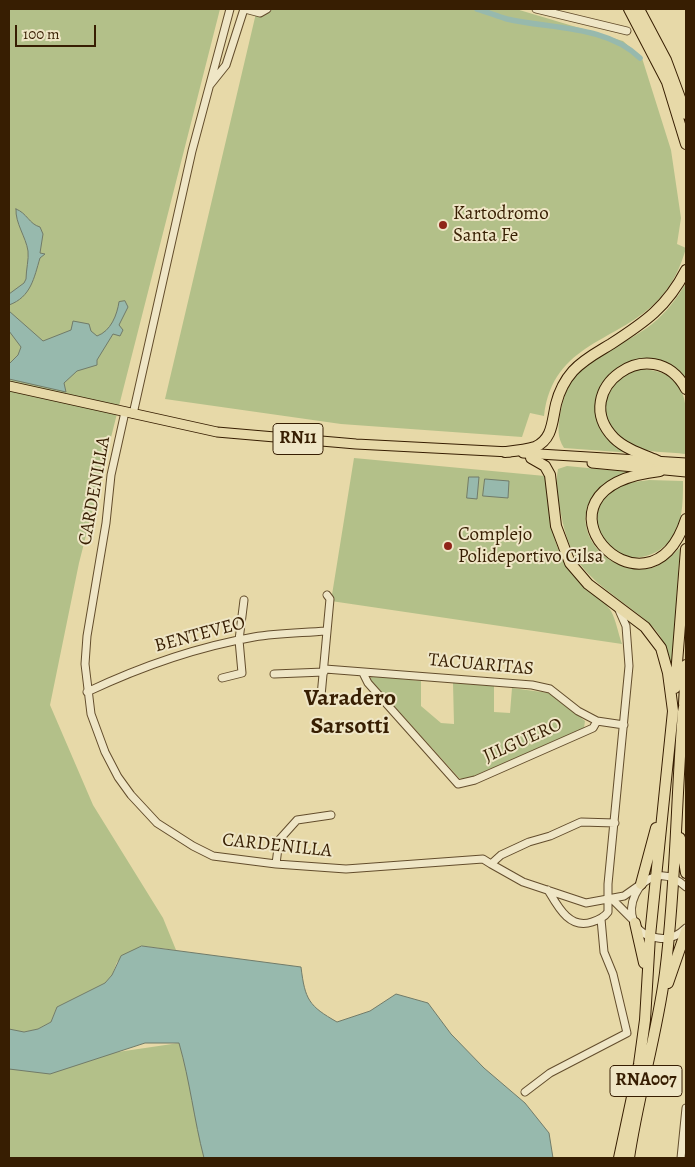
<!DOCTYPE html>
<style>
body{margin:0}
#map{position:relative;width:695px;height:1167px;overflow:hidden;background:#e7d9a8;font-family:Alegreya,serif}
canvas{display:block}
.frame{position:absolute;inset:0;border:10px solid #371e02;pointer-events:none}
.scale{position:absolute;left:15px;top:25px;width:81px;height:22px;box-sizing:border-box;border:2px solid #371e02;border-top:0;padding-left:6px;font-size:15px;line-height:18px;white-space:nowrap;color:#371e02;-webkit-text-stroke:4px #efe6c6;paint-order:stroke}
</style>
<div id="map">
<canvas width="695" height="1167"></canvas>
<div class="frame"></div>
<div class="scale">100 m</div>
</div>
<script>
const ctx = document.querySelector('canvas').getContext('2d');
ctx.lineJoin = 'round';
function fillPath(path, color) {
  ctx.fillStyle = color;
  ctx.fill(path, 'evenodd');
}
function stroke(path, color, width, dash) {
  ctx.strokeStyle = color;
  ctx.lineWidth = width;
  ctx.lineCap = dash ? 'butt' : 'round';
  ctx.setLineDash(dash || []);
  ctx.stroke(path);
}
function label(font, color, halo, rows, align = 'center') {
  ctx.font = font + ' Alegreya,serif';
  ctx.lineWidth = 4;
  ctx.setLineDash([]);
  ctx.textBaseline = 'middle';
  ctx.strokeStyle = halo;
  ctx.fillStyle = color;
  for (const [text, x, y, turn = 0] of rows) {
    ctx.save();
    ctx.translate(x, y);
    ctx.rotate((+turn || 0) * Math.PI / 180);
    ctx.textAlign = isNaN(turn) ? turn : align;
    if (halo) ctx.strokeText(text, 0, 0);
    ctx.fillText(text, 0, 0);
    ctx.restore();
  }
}
const green = new Path2D(`
 M9 9H220L79 563 50 705 93 805 163 918 176 950 142 946 117 962 112 975 105 983 57 1007 51 1022 38 1029 24 1032 9 1065Z
 M257 9H516L623 41 642 58 671 150 681 218 677 244 686 248C681 266 673 284 660 298 619 343 553 341 544 416L530 413 522 437 341 424 165 399Z
 M686 283V378C652 332 573 377 602 429 608 440 621 447 632 453L564 448C557 437 558 428 560 415 562 404 565 392 571 382 584 360 631 341 652 324 666 313 677 298 686 283Z
 M635 369C695 369 686 409 686 454 669 452 644 453 629 444 593 423 601 386 635 369Z
 M354 458 545 476C548 508 550 540 568 568 578 584 605 600 611 611 616 620 618 633 622 644L331 601Z
 M567 466 630 472C616 478 603 482 594 494 567 532 610 577 652 568 662 565 672 555 680 548L671 674C669 663 667 650 663 641 656 627 642 617 630 608 590 577 571 567 561 514 558 500 555 483 558 469Z
 M649 480 683 481C683 492 683 504 681 515 676 537 665 552 642 557 636 558 626 559 620 555 596 542 589 511 610 491 619 482 637 482 649 480Z
 M372 676 421 681V706L441 723 454 724 453 683 494 686V712L510 713 512 688 549 693 585 721 584 728 465 780 459 778 370 679Z
 M179 1043 214 1158H9V1068Z`);
const water = new Path2D(`
 M16 209C27 213 29 224 40 227L43 234 40 253 45 254 40 258C34 278 31 297 9 305V294L24 283 26 279C26 270 29 259 28 251 26 237 15 223 16 209Z
 M125 301 128 307 119 325 123 330 120 336 113 334 97 360V365L77 371 64 383 66 392 9 379V364L18 355 21 347 9 331V311L43 341 71 330 73 321 89 324 91 331 97 336C111 331 117 315 119 302Z
 M469 477H479L477 499 467 498Z
 M485 479 509 481 508 498 483 496Z
 M142 946 301 967C305 1000 309 1006 337 1022L370 1011 396 994 428 1003 451 1034 484 1068 525 1103 549 1133 553 1158H204C194 1120 190 1081 179 1043H145L50 1074 9 1069V1029L24 1032 38 1029 51 1022 57 1007 105 983 112 975 121 956Z`);
const canal = new Path2D(`
 M477 9C487 12 497 16 507 19 550 29 606 25 640 58`);
const minor = new Path2D(`
 M245 9 260 13 267 9
 M536 9 627 31
 M210 85 226 65 244 9
 M125 412 111 475 106 523 87 636 85 664 91 714 105 752 118 777 131 795 157 823 193 846 213 856 276 864 346 869 483 859 491 864 501 855 529 842 550 836 581 822 615 823
 M133 414 192 151 230 9
 M325 669 532 685 550 689 578 711 597 721 624 725
 M363 673 368 683 458 784 475 780 593 728 597 721
 M274 674 324 672
 M222 678 242 673 239 640 244 600
 M87 692C140 667 197 647 254 637 278 633 302 633 326 631
 M321 696 330 599 327 595
 M276 864 279 840 297 820 331 815
 M491 864 523 882 586 903 624 896 641 884
 M548 890C557 905 569 930 592 922 598 920 604 918 608 912V884L629 666 626 626 619 610
 M612 899 635 922
 M686 928C678 936 669 940 658 938 605 931 641 846 686 887
 M525 1092 550 1073 627 1033 613 974 604 952 601 919
 M681 1158 686 1108`);
const major = new Path2D(`
 M9 386 217 432 356 444 510 452
 M523 453 686 463
 M592 463 686 472`);
const highway = new Path2D(`
 M629 9 667 82 686 144
 M639 9 666 60 686 114
 M505 452C515 451 526 450 535 447 553 439 552 421 556 404 559 392 565 380 573 371 584 359 598 352 611 344 645 322 667 307 686 270
 M531 458 545 466 550 475 556 526 570 563 588 584 645 627 661 648 668 673 673 711 650 936 645 1020 639 1064 619 1158
 M658 461C644 455 625 449 614 438 567 390 653 328 686 389
 M660 471C510 488 648 636 686 519
 M675 688 686 549
 M684 704 686 665
 M680 838 686 873
 M641 884 656 828
 M635 923 644 963
 M668 983 686 931
 M629 1158C638 1096 657 1035 665 973 676 886 676 799 683 712L686 697`);
const markers = [
 [443,225,5,"#8f2418"],
 [448,546,5,"#8f2418"]
];
const shields = [
 [298,439,50],
 [646,1081,72]
];
const shieldNames = [
 ["RN11",298,439],
 ["RNA007",646,1081]
];
const poiNames = [
 ["Kartodromo",453,214],
 ["Santa Fe",453,236],
 ["Complejo",458,535],
 ["Polideportivo Cilsa",458,557]
];
const streetNames = [
 ["CARDENILLA",95,491,-80],
 ["BENTEVEO",200,635,-15],
 ["TACUARITAS",481,665,5],
 ["JILGUERO",523,741,-24],
 ["CARDENILLA",277,846,6]
];
const districtNames = [
 ["Varadero",350,699],
 ["Sarsotti",350,727]
];
fillPath(green, '#b3c089');
fillPath(water, '#97b9ad');
stroke(water, '#717b69', 1);
stroke(canal, '#97b9ad', 5.5);
stroke(minor, '#634d2c', 9);
stroke(major, '#371e02', 11);
stroke(highway, '#371e02', 12);
stroke(minor, '#efe6c6', 7);
stroke(major, '#e7d9a8', 9);
stroke(highway, '#e7d9a8', 10);
for (const [x, y, r, color] of markers) {
  const dot = new Path2D();
  dot.arc(x, y, r, 0, 2 * Math.PI);
  ctx.fillStyle = color;
  ctx.fill(dot);
  stroke(dot, '#efe6c6', 2);
}
for (const [x, y, w] of shields) {
  const box = new Path2D();
  box.roundRect(x - w / 2, y - 15.5, w, 31, 4);
  ctx.fillStyle = '#efe6c6';
  ctx.fill(box);
  stroke(box, '#371e02', 1);
}
label('bold 18px', '#371e02', null, shieldNames);
label('19px', '#371e02', '#efe6c6', poiNames, 'left');
label('19px', '#371e02', '#efe6c6', streetNames);
label('bold 24px', '#371e02', '#efe6c6', districtNames);
</script>
